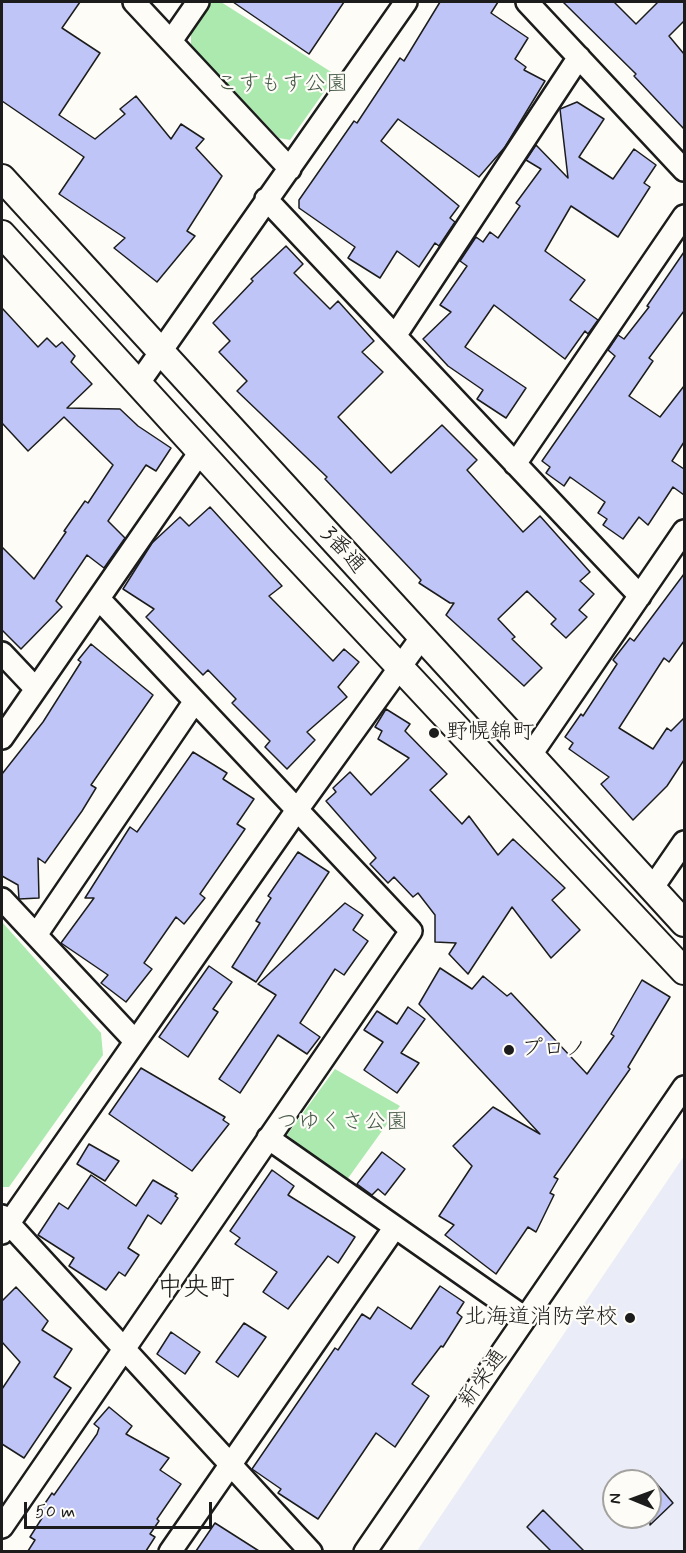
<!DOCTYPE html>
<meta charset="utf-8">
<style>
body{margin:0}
#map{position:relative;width:686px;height:1553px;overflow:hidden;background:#fdfcf7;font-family:Mynerve,sans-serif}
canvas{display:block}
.frame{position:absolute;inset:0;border:3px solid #1c1c1c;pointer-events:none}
.north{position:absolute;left:602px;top:1469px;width:60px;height:60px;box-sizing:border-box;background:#fdfcf7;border:2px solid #a3a29f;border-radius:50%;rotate:271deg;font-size:16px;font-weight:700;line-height:24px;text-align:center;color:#1c1c1c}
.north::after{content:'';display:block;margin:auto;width:21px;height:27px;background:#1c1c1c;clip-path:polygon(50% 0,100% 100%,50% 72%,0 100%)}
.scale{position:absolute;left:24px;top:1502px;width:188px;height:27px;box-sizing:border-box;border:3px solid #1c1c1c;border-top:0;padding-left:8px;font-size:18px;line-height:21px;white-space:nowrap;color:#1c1c1c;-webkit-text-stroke:4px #fdfcf7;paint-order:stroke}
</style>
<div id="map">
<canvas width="686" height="1553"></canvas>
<div class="frame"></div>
<div class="north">N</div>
<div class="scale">50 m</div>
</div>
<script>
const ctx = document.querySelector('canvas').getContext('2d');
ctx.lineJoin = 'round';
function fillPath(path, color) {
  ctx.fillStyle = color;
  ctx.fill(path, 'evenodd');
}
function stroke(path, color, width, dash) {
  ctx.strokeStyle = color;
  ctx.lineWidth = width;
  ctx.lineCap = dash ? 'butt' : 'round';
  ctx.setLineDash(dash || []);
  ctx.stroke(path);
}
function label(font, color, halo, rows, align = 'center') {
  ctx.font = font + ' Mynerve,"Klee One",sans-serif';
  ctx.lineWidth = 4.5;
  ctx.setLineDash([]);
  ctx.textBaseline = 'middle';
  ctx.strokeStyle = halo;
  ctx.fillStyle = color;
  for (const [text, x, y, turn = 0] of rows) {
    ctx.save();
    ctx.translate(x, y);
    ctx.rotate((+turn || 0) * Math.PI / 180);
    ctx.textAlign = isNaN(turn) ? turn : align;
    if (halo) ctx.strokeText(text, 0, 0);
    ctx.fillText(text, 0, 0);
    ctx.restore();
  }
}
const built = new Path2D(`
 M684 1156V1551H417ZM614 1481H650V1517H614Z`);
const green = new Path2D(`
 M211 2H221L336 75 290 140 279 138 191 46V31Z
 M2 922 101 1033 103 1055 9 1187H2Z
 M335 1069 400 1106 346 1181 287 1135Z`);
const building = new Path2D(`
 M2 2H80L62 28 100 53 59 115 95 139 125 114 120 109 136 96 171 139 181 124 204 139 196 148 222 176 187 231 195 236 157 282 114 248 125 238 59 194 84 157 2 101Z
 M233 2H344L309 54Z
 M440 2H498L491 13 528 38 515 59 526 67 524 70 545 81 505 147 479 177 398 119 381 141 459 206 450 218 455 222 439 246 435 243 419 267 397 251 380 278 348 258 355 247 299 208V200L354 121 357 123 400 58 404 61Z
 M563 2H614L636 24 658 2H684V21L669 36 684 54V129L634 76 636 74Z
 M577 102 604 119 579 157 613 179 634 149 656 165 644 183 650 187 618 237 571 206 545 251 585 280 570 300 598 320 588 334 585 331 565 359 494 305 465 347 526 388 506 418 477 399 483 390 448 366 423 339 451 312 440 305 467 266 460 261 476 237 483 242 490 232 498 238 520 206 516 203 541 169 526 160 536 145 568 178 560 109Z
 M286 246 303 264 294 273 330 309 338 301 374 341 362 352 383 372 338 417 391 473 442 425 477 460 467 470 523 532 540 516 590 572 580 581 594 594 579 610 587 617 566 638 551 624 556 619 527 591 498 619 515 637 512 639 542 668 524 686 446 615 454 603H450L419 583 421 580 325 479 327 477 237 391 247 381 219 352 230 341 213 323 253 281 251 279Z
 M684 252V311L649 358 653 361 629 396 660 417 684 386V442L672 461 684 469V495L673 487 648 525 639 517 623 539 603 525 607 519 598 513 605 502 570 477 564 486 546 473 550 467 542 461 615 356 608 350 618 335 624 339 649 307 647 306Z
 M2 308 38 347 47 338 56 347 62 342 75 356 71 362 92 384 67 408 120 409 138 426 171 448 156 471 146 465 108 521 125 538 104 568 87 555 56 601 62 607 21 649 2 630V547L34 579 66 532 64 531 85 501 88 503 113 465 64 417 28 451 2 423Z
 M210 507 282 586 269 596 333 661 344 649 359 662 338 687 347 697 307 732 315 740 287 769 265 747 270 741 232 703 236 699 208 670 203 675 146 617 154 609 123 589 152 543 180 517 189 526Z
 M684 574V641L669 662 664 658 619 728 653 749 667 728 671 731 684 718V760L667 786 633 820 601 784 609 777 569 749 573 743 565 737 581 714 583 716 617 664 613 660 630 638 634 641Z
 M91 644 153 695 91 785 96 788 82 811 45 863 38 858 39 898 19 899 18 885 2 876V774L43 722 81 662 78 660Z
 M386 709 410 724 405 731 447 774 430 790 462 824 469 816 498 855 513 839 565 888 552 900 580 930 551 958 512 907 468 974 449 954 456 943 435 942V915L418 893 413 897 394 877 388 883 370 864 376 858 326 801 336 792 333 788 350 772 371 795 409 758 378 739 382 731 375 727Z
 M193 752 227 773 223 779 254 799 237 824 245 829 200 894 205 898 184 924 176 917 144 963 152 969 126 1002 101 983 108 975 61 943 94 898H85L130 827 137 832Z
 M298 852 329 872 256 982 232 967 260 923 256 921 271 898 268 896Z
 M345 903 363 915 353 930 368 941 344 975 335 969 300 1023 320 1037 307 1054 278 1035 240 1093 219 1079 276 995 258 984Z
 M209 966 232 982 213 1009 218 1012 188 1057 159 1037Z
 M440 968 472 989 483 976 507 996 511 993 587 1074 614 1036 611 1034 642 980 670 997 628 1067 630 1069 554 1177 558 1179 550 1193 554 1195 536 1232 528 1227 496 1274 445 1235 454 1225 439 1216 472 1166 453 1146 493 1107 540 1134 419 1004Z
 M408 1007 425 1019 401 1053 419 1063 397 1093 364 1070 383 1042 364 1030 377 1011 397 1024Z
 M141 1068 225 1117 223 1120 229 1124 192 1171 109 1114Z
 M89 1144 119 1161 105 1181 77 1164Z
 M382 1152 405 1169 385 1195 378 1189 372 1195 357 1184Z
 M272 1170 294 1186 288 1195 355 1237 338 1263 328 1256 288 1309 263 1292 277 1272 235 1244 240 1238 230 1231Z
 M91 1175 136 1206 153 1180 177 1194 175 1196 178 1198 161 1224 148 1215 128 1248 139 1255 125 1276 119 1272 106 1290 69 1266 74 1258 38 1235 59 1203 68 1209Z
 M440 1286 464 1302 457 1313 462 1317 443 1347 441 1346 412 1384 429 1396 395 1447 376 1433 318 1519 278 1493 281 1489 252 1469 335 1348 338 1350 362 1314 370 1319 378 1307 411 1329Z
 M16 1287 48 1321 42 1330 72 1349 54 1377 71 1388 24 1458 2 1444V1389L20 1362 2 1342V1301Z
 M244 1323 266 1337 238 1377 216 1362Z
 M171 1332 200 1352 185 1374 157 1354Z
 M109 1407 132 1426 126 1434 169 1458 160 1470 181 1484 157 1519 159 1521 150 1534 155 1537 146 1551H28L35 1540 30 1537 42 1518 37 1515 52 1493 54 1495 97 1434 99 1428 94 1424Z
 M650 1476 673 1503 650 1525Z
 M543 1510 584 1551H551L527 1527Z
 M215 1523 259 1551H196Z`);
const minor = new Path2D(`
 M134 2 290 169
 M527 2 684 170
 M171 41 198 2
 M266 199 640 596
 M395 336 579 57
 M138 384 406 2
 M515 464 684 216
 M2 653 36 689
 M2 738 200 452
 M530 756 684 531
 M653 887 684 842
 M2 899 135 1041
 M36 935 195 701
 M268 1138 525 1318
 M2 1216 311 1552
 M2 1233 297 810 421 638
 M2 1527 411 931 99 599
 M170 1552 395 1227
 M365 1552 684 1087`);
const tertiary = new Path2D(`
 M2 178 684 923
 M2 234 279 538 684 971`);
const markers = [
 [434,733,6,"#1c1c1c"],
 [509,1050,6,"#1c1c1c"],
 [630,1318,6,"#1c1c1c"]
];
const parkNames = [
 ["こすもす公園",282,85],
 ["つゆくさ公園",342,1123]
];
const streetNames = [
 ["3番通",342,551,48],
 ["新栄通",484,1379,-55]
];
const poiNames = [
 ["野幌錦町",446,733],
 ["プロノ",521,1050],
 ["北海道消防学校",618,1318,"right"]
];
const quarterNames = [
 ["中央町",196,1290]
];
fillPath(built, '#eaecf7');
fillPath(green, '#ace9af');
fillPath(building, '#bfc5f6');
stroke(building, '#1c1c1c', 1.5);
stroke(minor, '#1c1c1c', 26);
stroke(tertiary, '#1c1c1c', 30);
stroke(minor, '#fdfcf7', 21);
stroke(tertiary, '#fdfcf7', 26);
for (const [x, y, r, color] of markers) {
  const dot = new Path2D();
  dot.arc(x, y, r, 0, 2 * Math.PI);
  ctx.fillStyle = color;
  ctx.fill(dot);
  stroke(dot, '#fdfcf7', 2);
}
label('22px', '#475a48', '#fdfcf7', parkNames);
label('22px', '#1c1c1c', '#fdfcf7', streetNames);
label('22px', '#1c1c1c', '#fdfcf7', poiNames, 'left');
label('26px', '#1c1c1c', '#fdfcf7', quarterNames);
</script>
